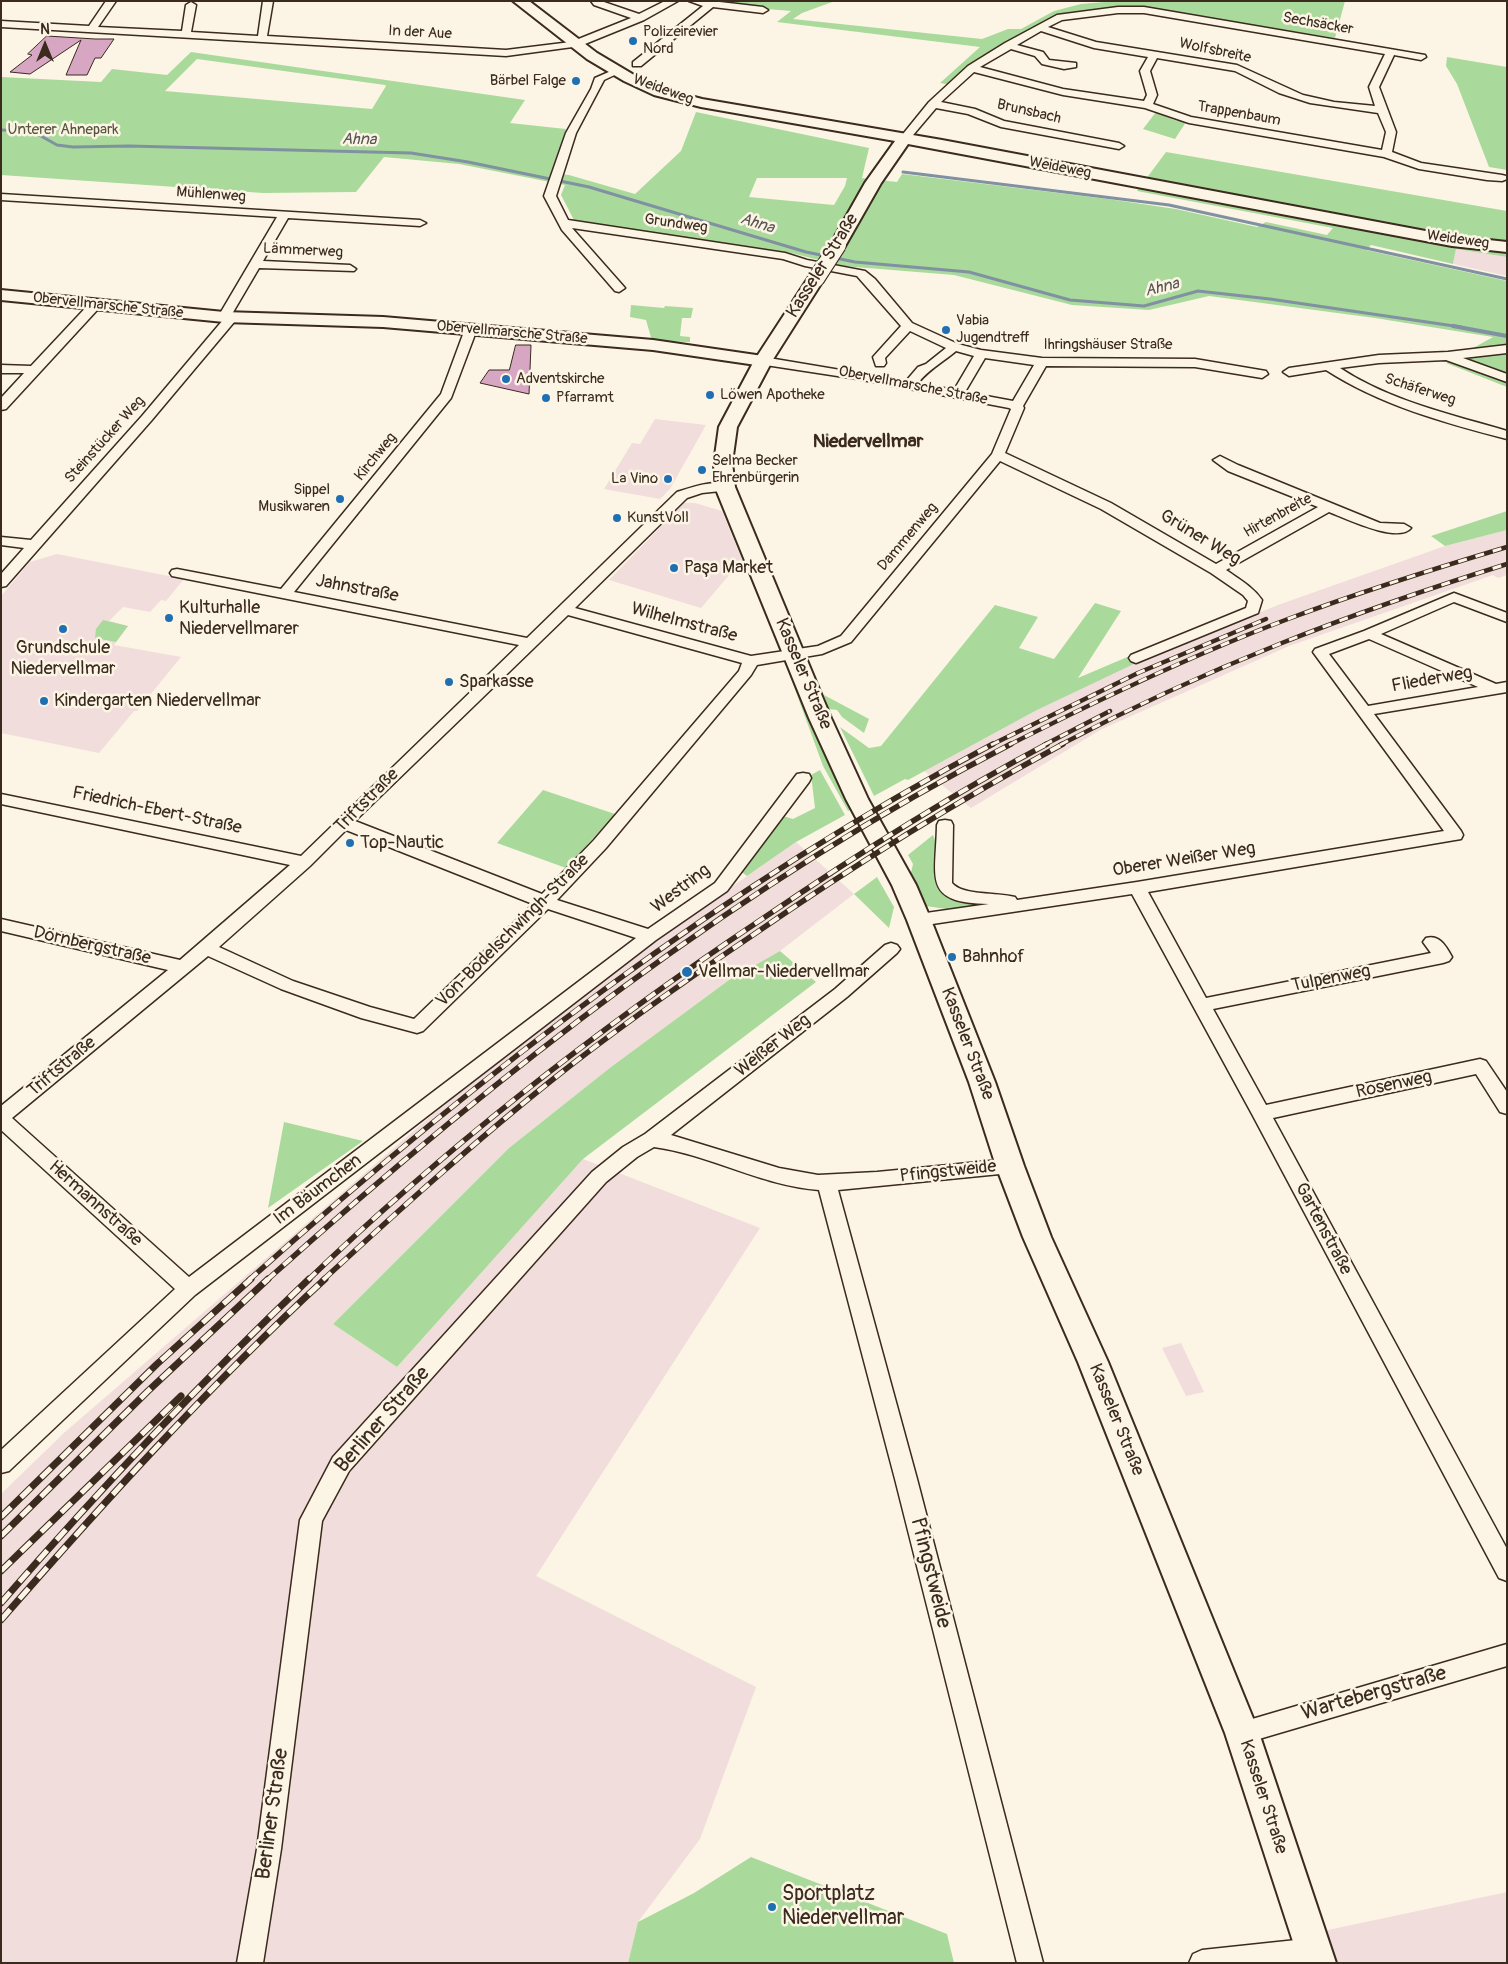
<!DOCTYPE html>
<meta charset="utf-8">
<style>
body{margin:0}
#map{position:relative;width:1508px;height:1964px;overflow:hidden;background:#fcf5e5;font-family:Pangolin,sans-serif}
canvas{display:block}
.frame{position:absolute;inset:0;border:2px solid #3b2a1e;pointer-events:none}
.north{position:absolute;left:20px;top:20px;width:50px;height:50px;-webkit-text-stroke:4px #fcf5e5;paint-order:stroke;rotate:0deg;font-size:14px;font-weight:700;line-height:20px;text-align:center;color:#3b2a1e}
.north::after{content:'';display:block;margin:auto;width:18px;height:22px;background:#3b2a1e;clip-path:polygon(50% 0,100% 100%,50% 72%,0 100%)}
</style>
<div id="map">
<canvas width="1508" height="1964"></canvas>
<div class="frame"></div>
<div class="north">N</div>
</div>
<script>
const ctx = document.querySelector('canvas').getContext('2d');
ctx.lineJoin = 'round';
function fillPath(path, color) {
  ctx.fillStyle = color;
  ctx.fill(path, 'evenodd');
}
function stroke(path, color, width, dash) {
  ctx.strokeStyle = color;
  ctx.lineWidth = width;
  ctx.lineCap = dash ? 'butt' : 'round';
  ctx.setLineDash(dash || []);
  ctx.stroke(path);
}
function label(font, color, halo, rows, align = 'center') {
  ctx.font = font + ' Pangolin,sans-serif';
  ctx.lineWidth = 5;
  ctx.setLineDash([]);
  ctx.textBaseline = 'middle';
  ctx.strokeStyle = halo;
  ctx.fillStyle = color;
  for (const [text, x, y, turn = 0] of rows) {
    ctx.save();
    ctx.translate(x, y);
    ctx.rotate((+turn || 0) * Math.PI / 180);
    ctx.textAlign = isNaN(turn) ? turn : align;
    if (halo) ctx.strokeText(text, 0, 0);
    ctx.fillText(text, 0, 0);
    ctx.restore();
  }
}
const built = new Path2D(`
 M1456 249 1507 257V276L1453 264Z
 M655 419 706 425 670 489 660 499 604 489 632 443 640 444Z
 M684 503H695L722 511 742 560 701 608 609 580Z
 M1507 530V575L1498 578 1493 575 1289 646 1102 729 971 808 924 771 1037 710 1125 667 1278 605 1445 546Z
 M57 554 184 579 166 601 161 600 150 612 123 607 109 621 128 626 114 645 181 657 137 711H134L99 753 1 733V596L30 562Z
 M796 842 854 894 780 951 729 980 611 1067 509 1148 333 1324 397 1367 583 1159 760 1228 536 1576 756 1687 700 1839 638 1922 628 1963H1V1494L65 1432 439 1109 638 952Z
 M1181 1343 1204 1392 1186 1396 1162 1348Z
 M1507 1892V1963H1302L1295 1937Z`);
const green = new Path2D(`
 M705 1H835L802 13 793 19 982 39 1008 29H1021L1054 11 1081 4 1116 1H1345L1335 38 1141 7 1061 15 950 85 940 83 980 47 777 22 791 11 720 5Z
 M191 52 525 100 510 123 566 129 551 173 569 175 635 194 681 151 696 112 869 148 862 178 897 182 902 174 1108 199 1176 209 1257 227 1266 222 1327 235 1333 228 1137 191 1166 152 1507 211V257L1456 249 1453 264 1371 245 1366 250 1507 281V387L1446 363 1493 337 1375 318 1209 296 1149 310 1072 305 954 275 843 266 791 253 575 222 561 195 565 185 459 164 384 157 356 192 263 193 1 175V77L101 82 112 69 167 75ZM197 59 385 85 386 86 372 109 165 91ZM757 178H847L845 186 834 205 749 197Z
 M1447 57 1507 67V170L1489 167 1457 84 1446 66Z
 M1156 112 1174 120 1186 122 1175 139 1143 129Z
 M631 305 664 308 665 306 693 308 691 318H682L680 336 690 337V342L652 341 646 320 630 317Z
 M1507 511V530L1445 546 1431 536Z
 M1095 603 1121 611 1078 678 1132 655 1140 661 1037 710 908 780 905 779 874 796 840 727 869 748 881 746 995 605 1038 617 1019 648 1054 659Z
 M103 620 128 626 116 642 95 638 96 629Z
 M785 662 789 663 853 808 848 811 823 766Z
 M824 695 869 719 864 733 842 717 837 710 829 709Z
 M820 770 845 815 796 842 747 876 739 870 783 816 793 819 815 808 811 775Z
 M543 790 615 814 566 868 497 843Z
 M933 835C942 855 936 863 938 882 941 906 986 901 1004 903L953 910 926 906 910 877 913 864 908 855Z
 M877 877 894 907 889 928 854 894Z
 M780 951 816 982 583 1159 397 1367 333 1324 509 1148 611 1067 729 980Z
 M284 1122 363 1141 268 1208Z
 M751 1857 947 1934 954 1963H628L638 1922 694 1893Z`);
const streamFar1 = new Path2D(`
 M1 130 32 131 57 145 73 147 129 146 411 153 468 162 589 187 806 252 855 262 969 272 1070 300 1144 306 1198 291 1270 299 1461 327
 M903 172 1169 205 1507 279`);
const stream = new Path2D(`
 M1453 326 1507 336`);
const building = new Path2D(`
 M47 36 95 39H114L101 58H95L87 75H66L81 40 30 74 10 72 32 55 28 54Z
 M516 345H531L529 394 480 383 489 370H509Z`);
const minor = new Path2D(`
 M106 1H116L98 27 182 31 186 5 191 2 196 5 191 32 258 36 263 1H273L267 36 506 50 571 42 631 18 594 5 591 1H601L639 14 665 1H678L644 20 580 46 506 56 1 27V21L89 26Z
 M689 1H711L763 7 768 10 763 13 713 7 641 66H633V62L703 6Z
 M1118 7H1144L1425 55 1426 57 1421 60 1394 55 1379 87 1396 132 1392 152 1421 163 1502 175 1506 176 1507 179 1502 181 1487 180 1419 169 1384 157 1189 123 1145 108 1063 95 974 72 941 102 975 109 1004 121 1119 143 1124 146 1119 149 1001 127 968 114 936 108 908 141 904 142 899 139 929 102 968 66 1005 43 1057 15ZM1118 13H1144L1385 54 1369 87 1375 106 1334 102 1303 95 1237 65 1096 42 1048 27 1062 20ZM1041 31 1094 48 1148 57 1140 71 1147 95 1144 101 1063 89 980 67 1011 49 1035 56 1042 64 1064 69 1076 67V63L1049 60 1043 52 1017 45ZM1157 58 1235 71 1279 93 1310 103 1378 113 1386 132 1382 150 1191 117 1153 104 1157 95 1150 71Z
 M618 68 623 71 604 80 576 133 556 196 568 220 785 253 807 260 865 271 875 279 912 323 958 344 981 350 1042 358 1195 359 1266 371 1268 374 1262 378 1195 367 1046 366 1023 406 1024 408 1005 453 1111 503 1216 564 1318 507 1228 471 1213 460 1220 456 1238 465 1380 523 1404 524 1411 528C1398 544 1345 518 1329 512L1226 570C1239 579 1253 587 1262 600L1258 613 1136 663 1131 661 1129 658 1131 655 1246 608 1248 601 1243 595 1211 573 1101 509 1000 461 851 642 822 654 757 665 751 675 606 848 557 900 648 929 715 883 797 774 803 773 809 774 811 778 809 782 727 891 656 940 195 1295 9 1471 1 1473V1450L175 1289 1 1130V1106L168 970 1 931V919L180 960 290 865 1 804V794L301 856 519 645 177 577 172 576 170 573 172 570 177 569 281 589 441 394 465 329 471 325 477 329 451 398 294 592 527 638 677 492C693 487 713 480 730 484L732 487 730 490 702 493 687 498 575 608 751 656 818 646 841 636 992 454 1011 409 1009 408 857 379 759 364 757 361 759 358 763 357 906 381 918 367 926 364 946 348 910 331 885 358 886 363 884 366H876L873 357 901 326 857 276 805 266 783 259 572 228 625 288 619 292 615 291 562 230 544 196 566 133 591 89 595 78ZM956 351 974 356 954 390 918 383C928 370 943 362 956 351ZM985 358 1034 365 1013 401 965 392ZM568 615 742 663 739 671 594 840 542 894 355 821ZM346 830 533 904 414 1019 370 1007 293 981 219 947 310 866ZM548 909 636 938 189 1277 12 1118 208 956 281 989 361 1018 417 1033 423 1031Z
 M1 194 420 220 426 223 420 226 288 218 263 261 350 265 356 269 354 271 259 268 232 314 237 318 235 321 151 421 6 586 1 587V574L24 548 1 545V537L31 540 142 416 223 320 218 317 277 217 1 200Z
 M95 301 99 302 101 305 99 308 6 409 1 410V398L24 373H1V365L31 366 91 302Z
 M1507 345V353L1463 358 1507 374V382L1446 360 1379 363 1340 368C1390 401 1450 414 1507 431V439C1445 423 1380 405 1326 370L1289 376 1283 372 1289 368 1379 355 1448 352Z
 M1454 593 1507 613V622L1454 602 1381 634 1496 684 1507 682V692L1374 714 1461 831 1463 835 1461 839 1148 892 1206 998 1431 953 1423 942 1426 938C1439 934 1446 946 1452 957L1449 961 1443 963 1213 1009 1266 1105 1480 1059 1486 1061 1507 1092V1114L1500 1112 1476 1074 1273 1118 1507 1549V1581L1499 1578 1252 1114 1132 894 919 926 913 924 911 920 913 916 919 914 989 904C922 903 936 879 937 825L939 821 945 820 951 821 953 825 952 883C963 896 997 892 1015 897L1017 900 1137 882 1444 831 1313 652 1315 649 1364 631ZM1369 639 1478 687 1368 706 1329 654Z
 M891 943 897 945 900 949 897 953 847 997 671 1135 779 1168 818 1175 877 1172 1010 1159 1017 1161 1020 1166 1017 1171 1010 1173 838 1190 917 1479 1043 1963H1017L895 1479 819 1190C762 1186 711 1155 654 1147L637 1157 606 1182 349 1471 322 1521 281 1849 263 1963H237L257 1849 300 1520 333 1457 592 1172 623 1147 645 1134 835 989 885 945Z
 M1507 1644V1666L1242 1744 1234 1741 1230 1733 1234 1725 1242 1722Z
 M1315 1938 1324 1942 1328 1951 1324 1960 1317 1963H1189L1193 1954 1202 1950Z`);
const tertiary = new Path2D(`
 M1 290 224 312 383 317 653 340 763 356 769 358 771 361 769 364 763 366 653 350 383 327 224 322 1 300Z`);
const secondary = new Path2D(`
 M513 1H529L597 53 634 75 664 89 702 99 942 140 1452 236 1507 242V252L1452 246 908 144 881 183 844 248H832L830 245 865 183 895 141 701 107 654 95 624 81 587 59Z
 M816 274 822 275 824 279 772 361 737 427 732 463 735 487 831 718 868 799 916 885 931 920 995 1082 1024 1166 1051 1237 1108 1362 1259 1733 1336 1963H1300L1225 1733 1078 1362 1023 1237 996 1166 969 1082 907 920 892 885 846 799 809 718 715 487 714 463 719 427 754 361 810 275Z`);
const railFar2 = new Path2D(`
 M991 745 1138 673 1266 619
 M1009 745C1100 699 1192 655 1288 619 1360 592 1433 569 1507 547
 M1044 745 1110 711
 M1060 745C1206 668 1350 613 1507 564`);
const railFar1 = new Path2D(`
 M249 1280C477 1076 722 887 993 744
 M267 1280C494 1076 739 884 1011 744
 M308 1280C448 1145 603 1025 765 917 856 855 949 796 1047 744
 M323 1280C398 1211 473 1143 552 1080 616 1029 682 983 750 937 851 867 955 802 1063 744`);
const rail = new Path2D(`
 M1 1517 157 1364 251 1279
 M1 1536 148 1391 268 1279
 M1 1571 181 1396
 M1 1603C99 1490 201 1382 309 1279
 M1 1620C104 1502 210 1385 325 1279`);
const secondaryBridge = new Path2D(`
 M816 279 838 245`);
const markers = [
 [633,41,5,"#1f6fb2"],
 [576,81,5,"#1f6fb2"],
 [946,330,5,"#1f6fb2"],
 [506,379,5,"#1f6fb2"],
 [710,395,5,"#1f6fb2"],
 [546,398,5,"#1f6fb2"],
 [702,470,5,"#1f6fb2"],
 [668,479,5,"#1f6fb2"],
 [340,499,5,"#1f6fb2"],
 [617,518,5,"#1f6fb2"],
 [674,568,5,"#1f6fb2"],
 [169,618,5,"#1f6fb2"],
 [63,629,5,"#1f6fb2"],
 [449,682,5,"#1f6fb2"],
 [44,701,5,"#1f6fb2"],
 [350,843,5,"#1f6fb2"],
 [952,957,5,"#1f6fb2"],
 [687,972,6,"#1f6fb2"],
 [772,1907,5,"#1f6fb2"]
];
const farStreetnames = [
 ["Sechsäcker",1318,24,10],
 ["In der Aue",420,33,3],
 ["Wolfsbreite",1215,51,12],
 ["Weideweg",663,90,20],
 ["Brunsbach",1029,112,13],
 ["Trappenbaum",1239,114,10],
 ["Weideweg",1060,168,11],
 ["Mühlenweg",211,195,4],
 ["Grundweg",676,224,8],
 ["Weideweg",1458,240,8],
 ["Lämmerweg",303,251,3],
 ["Obervellmarsche Straße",108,306,6],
 ["Obervellmarsche Straße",512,333,5],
 ["Ihringshäuser Straße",1108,345],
 ["Obervellmarsche Straße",913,386,11],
 ["Schäferweg",1420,390,18],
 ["Steinstücker Weg",105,440,-48],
 ["Kirchweg",376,457,-51],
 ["Hirtenbreite",1278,516,-29],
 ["Dammenweg",908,537,-50]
];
const farPoinames = [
 ["Polizeirevier",643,32],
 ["Nord",643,49],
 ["Bärbel Falge",566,81,"right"],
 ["Vabia",956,321],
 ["Jugendtreff",956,338],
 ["Adventskirche",516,379],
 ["Löwen Apotheke",720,395],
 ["Pfarramt",556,398],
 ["Selma Becker",712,461],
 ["Ehrenbürgerin",712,478],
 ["La Vino",658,479,"right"],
 ["Sippel",330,490,"right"],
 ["Musikwaren",330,507,"right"],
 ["KunstVoll",627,518]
];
const farParknames = [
 ["Unterer Ahnepark",63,130]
];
const farWaternames = [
 ["Ahna",359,140,1],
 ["Ahna",757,224,17],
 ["Ahna",1162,288,-14]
];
const streetNames = [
 ["Kasseler Straße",823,266,-58],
 ["Grüner Weg",1200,538,31],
 ["Jahnstraße",357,589,11],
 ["Wilhelmstraße",684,623,15],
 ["Kasseler Straße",803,674,67],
 ["Fliederweg",1432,680,-10],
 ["Triftstraße",367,801,-45],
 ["Friedrich-Ebert-Straße",157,811,12],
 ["Oberer Weißer Weg",1184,860,-9],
 ["Westring",681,889,-37],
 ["Von-Bodelschwingh-Straße",513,931,-45],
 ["Dörnbergstraße",92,946,13],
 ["Tulpenweg",1331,979,-11],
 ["Kasseler Straße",967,1044,69],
 ["Weißer Weg",773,1046,-38],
 ["Triftstraße",62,1067,-40],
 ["Rosenweg",1394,1085,-12],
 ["Pfingstweide",948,1172,-6],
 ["Im Bäumchen",318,1190,-37],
 ["Hermannstraße",95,1204,42],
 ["Gartenstraße",1323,1229,62],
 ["Kasseler Straße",1116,1420,68],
 ["Kasseler Straße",1263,1797,72]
];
const poiNames = [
 ["Paşa Market",684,568],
 ["Kulturhalle",179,608],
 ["Niedervellmarer",179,629],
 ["Grundschule",63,648,"center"],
 ["Niedervellmar",63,669,"center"],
 ["Sparkasse",459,682],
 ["Kindergarten Niedervellmar",54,701],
 ["Top-Nautic",360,843],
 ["Bahnhof",962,957],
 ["Vellmar-Niedervellmar",698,972]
];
const farDistrictnames = [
 ["Niedervellmar",868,442]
];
const nearStreetnames = [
 ["Berliner Straße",383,1420,-49],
 ["Pfingstweide",930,1573,76],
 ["Wartebergstraße",1374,1694,-16],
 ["Berliner Straße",273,1814,-82]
];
const nearPoinames = [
 ["Sportplatz",782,1895],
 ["Niedervellmar",782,1919]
];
fillPath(built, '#f1dddb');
fillPath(green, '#a9da9b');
stroke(streamFar1, '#8091a1', 3);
stroke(stream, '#8091a1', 4);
fillPath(building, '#d7a6c3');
stroke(building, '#3b2a1e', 1);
stroke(minor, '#3b2a1e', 3);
stroke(tertiary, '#3b2a1e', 4);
stroke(secondary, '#3b2a1e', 4);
fillPath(minor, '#fcf5e5');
fillPath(tertiary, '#fcf5e5');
fillPath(secondary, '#fcf5e5');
stroke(railFar2, '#3b2a1e', 4.5);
stroke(railFar1, '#3b2a1e', 5.5);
stroke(rail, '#3b2a1e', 7);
stroke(railFar2, '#fcf5e5', 3, [9]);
stroke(railFar1, '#fcf5e5', 4, [11]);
stroke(rail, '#fcf5e5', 5, [14]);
stroke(secondaryBridge, '#3b2a1e', 18, []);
stroke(secondaryBridge, '#fcf5e5', 16);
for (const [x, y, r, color] of markers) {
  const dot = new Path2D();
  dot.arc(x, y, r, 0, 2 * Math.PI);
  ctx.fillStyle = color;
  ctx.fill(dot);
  stroke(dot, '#fcf5e5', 2);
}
label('15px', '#3b2a1e', '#fcf5e5', farStreetnames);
label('15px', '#3b2a1e', '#fcf5e5', farPoinames, 'left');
label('15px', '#56563d', '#fcf5e5', farParknames);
label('italic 16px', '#585554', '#fcf5e5', farWaternames);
label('18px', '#3b2a1e', '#fcf5e5', streetNames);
label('18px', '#3b2a1e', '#fcf5e5', poiNames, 'left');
label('bold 19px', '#3b2a1e', '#fcf5e5', farDistrictnames);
label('21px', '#3b2a1e', '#fcf5e5', nearStreetnames);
label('21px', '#3b2a1e', '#fcf5e5', nearPoinames, 'left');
</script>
